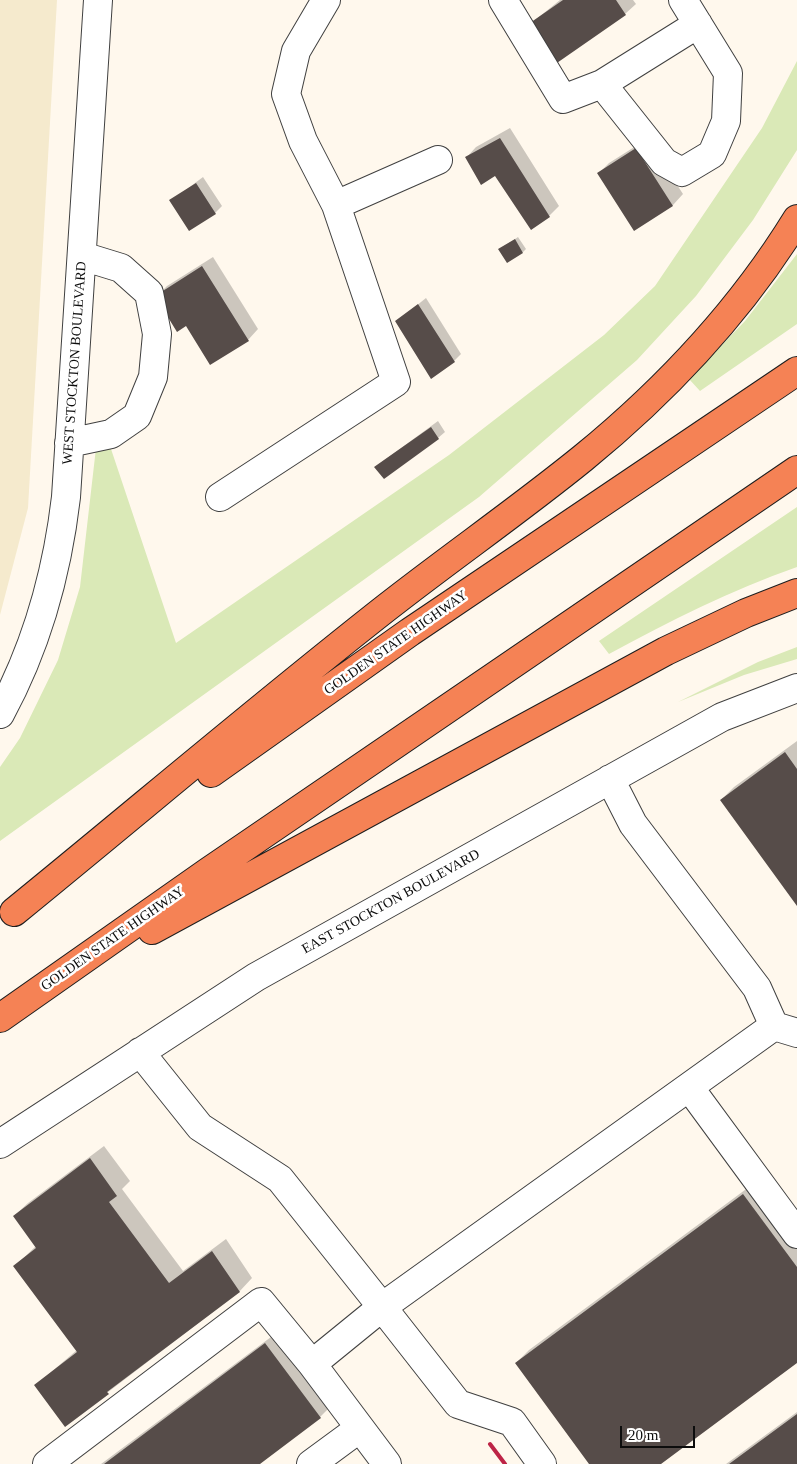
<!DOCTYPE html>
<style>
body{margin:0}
#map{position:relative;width:797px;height:1464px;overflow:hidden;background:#fff8ed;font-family:Georgia,serif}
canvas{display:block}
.scale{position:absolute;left:620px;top:1426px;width:75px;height:22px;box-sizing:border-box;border:2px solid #0d0d0d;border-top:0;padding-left:6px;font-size:15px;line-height:18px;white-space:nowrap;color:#0d0d0d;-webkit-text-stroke:4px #fff;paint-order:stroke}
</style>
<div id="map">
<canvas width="797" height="1464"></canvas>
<div class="scale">20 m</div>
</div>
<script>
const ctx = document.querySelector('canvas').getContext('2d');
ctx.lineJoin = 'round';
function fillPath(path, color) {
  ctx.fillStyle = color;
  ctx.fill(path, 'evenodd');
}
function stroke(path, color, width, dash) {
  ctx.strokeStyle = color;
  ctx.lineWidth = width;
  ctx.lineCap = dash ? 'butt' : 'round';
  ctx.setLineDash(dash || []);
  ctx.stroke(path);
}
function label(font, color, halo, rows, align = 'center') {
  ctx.font = font + ' Georgia,serif';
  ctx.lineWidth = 5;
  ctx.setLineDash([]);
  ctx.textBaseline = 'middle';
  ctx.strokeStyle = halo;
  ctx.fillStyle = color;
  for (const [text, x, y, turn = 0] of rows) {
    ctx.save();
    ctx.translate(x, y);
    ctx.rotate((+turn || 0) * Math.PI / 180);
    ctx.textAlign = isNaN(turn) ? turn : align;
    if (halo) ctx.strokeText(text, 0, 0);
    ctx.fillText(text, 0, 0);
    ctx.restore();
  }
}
const farmland = new Path2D(`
 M0 0H57L28 508 0 615Z`);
const green = new Path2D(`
 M797 61V150L753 220 696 296 637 360 479 497 0 841V767L20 738 58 660 80 587 99 422 109 443 176 643 449 455 604 335 655 286 762 128Z
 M797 254V324L700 391 689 379 745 321Z
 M797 507V567C731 590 670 621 609 654L599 641Z
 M797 647V659L744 675 678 702 758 662Z`);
const shadow = new Path2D(`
 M560 0H633L636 4 625 14 529 25Z
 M510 128 559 206 549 216 496 175 466 158 476 147Z
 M647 139 683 194 673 205 635 229 599 173 609 163Z
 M203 177 222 206 215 213 171 201Z
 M518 237 526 249 523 252 500 249Z
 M213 257 258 329 248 340 211 363 186 325 157 296 167 286Z
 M426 298 461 354 454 361 396 322Z
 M438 421 445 432 438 438 375 467Z
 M797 741V904L721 800 734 787Z
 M104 1146 130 1181 122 1189 183 1271 226 1239 252 1278 239 1292 65 1425 36 1385 77 1350 15 1266 36 1246 14 1216 28 1203Z
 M757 1181 797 1236V1362L659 1464H590L516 1363 529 1350Z
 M279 1331 333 1404 320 1417 258 1464H101Z
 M797 1412V1464H726Z`);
const building = new Path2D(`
 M563 0H616L626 15 554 65 527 25Z
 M500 138 550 217 531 230 495 176 481 185 465 157Z
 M636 148 673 206 634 231 597 173Z
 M196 183 216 214 189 231 169 200Z
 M515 239 523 253 507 263 498 249Z
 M202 266 249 341 210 365 186 326 177 332 155 296Z
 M418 304 455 362 431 379 395 321Z
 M431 427 439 439 384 479 374 467Z
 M785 752 797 769V906L720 800Z
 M90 1158 117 1196 109 1202 169 1283 212 1251 240 1292 107 1392 109 1394 65 1427 34 1385 77 1352 13 1266 36 1248 13 1216Z
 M743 1194 797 1267V1363L661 1464H589L515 1363Z
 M265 1343 321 1418 260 1464H104Z
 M797 1414V1464H729Z`);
const minor = new Path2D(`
 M503 0 563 99 602 84 664 162 682 172 712 154 726 121 728 73 683 0
 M602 84 698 24
 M336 205 438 160
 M69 443 111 434 137 416 153 377 157 334 149 293 121 268 82 256
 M220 497 396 382 336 205 303 141 286 94 296 51 326 0
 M0 714C37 646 57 574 66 497L98 0
 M774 1026 797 1033
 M140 1052 200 1127 280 1179 382 1307 774 1026 757 988 633 824 610 779
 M689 1087 797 1234
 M0 1144 256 977 722 717 797 688
 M360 1428 387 1464
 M47 1464 261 1302 312 1364
 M311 1464 360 1428 312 1364 382 1307 458 1404 512 1422 542 1464`);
const highway = new Path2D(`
 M211 773 410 632 797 371
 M14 912C138 811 260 707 386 608 451 557 519 510 583 458 666 390 741 310 797 219
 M152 930 666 651 746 613 797 593
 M0 1018 208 872 797 470`);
const rail = new Path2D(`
 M490 1444 505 1464`);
const streetNames = [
 ["WEST STOCKTON BOULEVARD",75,363,-86],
 ["GOLDEN STATE HIGHWAY",396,643,-35],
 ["EAST STOCKTON BOULEVARD",391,902,-29],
 ["GOLDEN STATE HIGHWAY",113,939,-35]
];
fillPath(farmland, '#f5eacd');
fillPath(green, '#dae9b7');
fillPath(shadow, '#0003');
fillPath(building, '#564c49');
stroke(minor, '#404040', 30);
stroke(highway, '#1e1e1e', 30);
stroke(minor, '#fff', 28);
stroke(highway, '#f58255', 28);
stroke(rail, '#bd2446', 4);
label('14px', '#0d0d0d', '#fff', streetNames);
</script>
